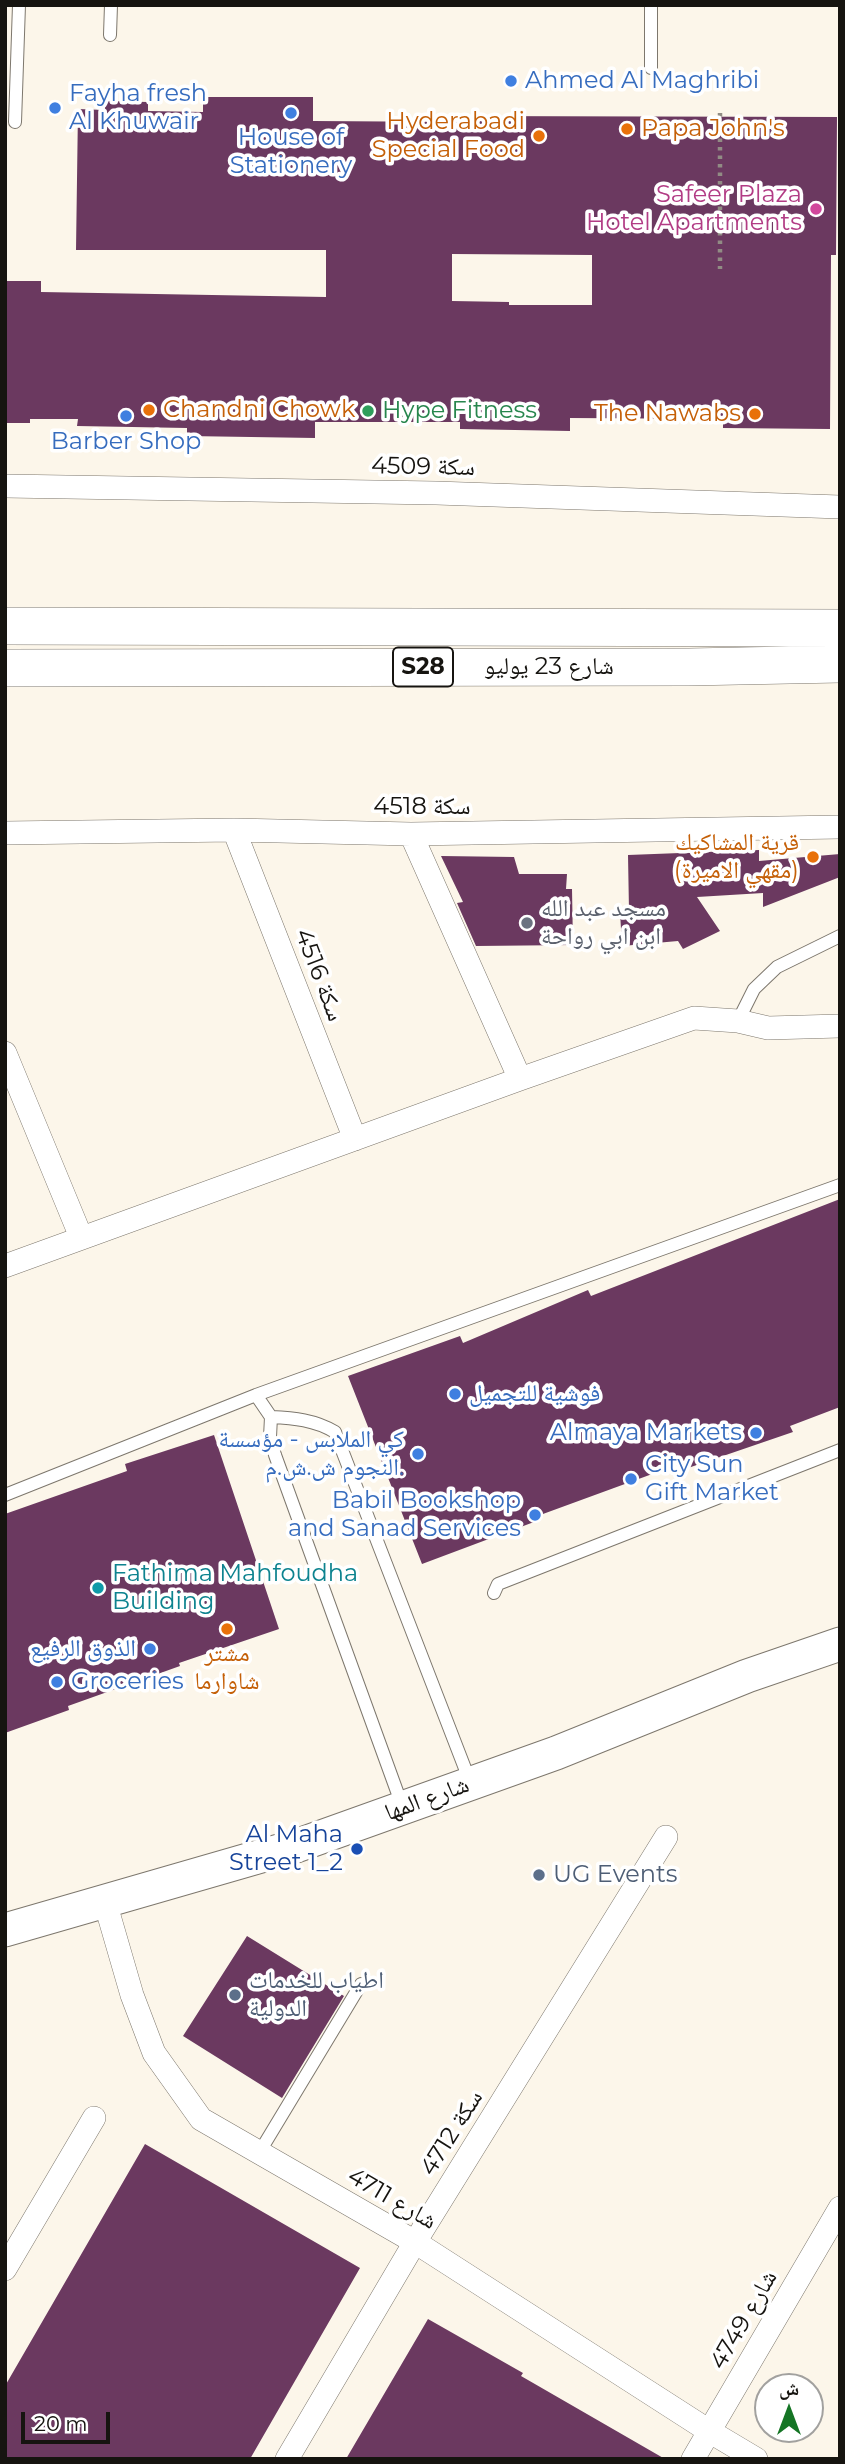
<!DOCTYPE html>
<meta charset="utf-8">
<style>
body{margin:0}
#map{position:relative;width:845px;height:2464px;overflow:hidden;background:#fcf6ea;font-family:Montserrat,"Noto Naskh Arabic",sans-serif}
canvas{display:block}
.frame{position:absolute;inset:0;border:7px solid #161410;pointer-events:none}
.north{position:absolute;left:754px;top:2373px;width:70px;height:70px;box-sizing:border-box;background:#fff;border:2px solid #a2a19f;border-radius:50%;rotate:0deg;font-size:19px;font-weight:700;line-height:28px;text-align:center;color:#161410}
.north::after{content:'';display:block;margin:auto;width:24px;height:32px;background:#157525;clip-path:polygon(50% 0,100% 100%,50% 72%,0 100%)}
.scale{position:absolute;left:21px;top:2412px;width:89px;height:32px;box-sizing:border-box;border:4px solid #161410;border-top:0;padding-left:9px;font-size:21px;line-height:24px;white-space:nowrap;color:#161410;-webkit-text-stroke:5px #fff;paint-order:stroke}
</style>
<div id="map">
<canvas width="845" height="2464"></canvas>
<div class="frame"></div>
<div class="north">ش</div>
<div class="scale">20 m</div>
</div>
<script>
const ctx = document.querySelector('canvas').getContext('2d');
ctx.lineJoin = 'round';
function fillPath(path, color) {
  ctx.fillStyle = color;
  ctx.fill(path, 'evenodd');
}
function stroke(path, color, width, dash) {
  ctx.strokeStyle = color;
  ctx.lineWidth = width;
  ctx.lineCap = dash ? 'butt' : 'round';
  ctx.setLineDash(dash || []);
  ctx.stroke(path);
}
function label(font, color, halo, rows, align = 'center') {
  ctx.font = font + ' Montserrat,"Noto Naskh Arabic",sans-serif';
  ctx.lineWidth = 7;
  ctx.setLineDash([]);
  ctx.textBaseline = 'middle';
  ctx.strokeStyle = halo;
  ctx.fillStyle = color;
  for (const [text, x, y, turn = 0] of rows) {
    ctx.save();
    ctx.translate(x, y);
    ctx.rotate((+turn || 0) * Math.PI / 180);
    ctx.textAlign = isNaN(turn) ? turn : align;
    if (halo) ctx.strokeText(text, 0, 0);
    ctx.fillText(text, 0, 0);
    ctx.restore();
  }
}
const building = new Path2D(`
 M203 97H313V121L463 122V116L837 117 836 255H831L830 429 723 428V419L570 418V431L460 429V422H315V438L187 436V428L77 426 78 419H30V423H5V281H41V292L326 297V250H76L78 109 105 110V101L148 102V111L203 112ZM452 254 592 255V305H509V302L452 301Z
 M759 850V861L840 854V877L763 907V893L697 897 720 931 683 949 678 941 622 946 620 912 629 911 628 855Z
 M441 856 514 857 519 874H567L566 889H572L573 945 476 946 457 903 463 902Z
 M840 1199V1407L790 1426 793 1432 688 1468 685 1462 532 1518 534 1522 422 1564 348 1376 460 1336 463 1343 588 1290 591 1296Z
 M214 1435 279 1629 179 1663 180 1666 68 1706 69 1710 5 1733V1514L127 1471 125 1464Z
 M247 1936 344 1996 282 2098 183 2036Z
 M145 2144 360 2268 250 2459H5V2386Z
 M428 2319 523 2373 521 2376 665 2459H346Z`);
const path = new Path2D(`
 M720 113V269`);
const lane = new Path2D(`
 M651 5V68
 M110 35 111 5
 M15 122 19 5
 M738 1021 754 989 777 967 840 936
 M256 1395 271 1417 270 1437 275 1455 403 1808
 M271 1417C294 1418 315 1420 335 1432L471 1784
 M5 1495 256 1395 840 1185
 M494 1593 498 1584 840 1450
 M259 2153 361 1984`);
const street = new Path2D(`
 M5 486 436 493 840 507
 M234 830 355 1139
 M5 833 234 830 411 834 840 827
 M411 834 520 1079
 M5 1053 81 1237
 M5 1266 520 1079 694 1018 738 1021 768 1028 840 1026
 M105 1902 132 1995 154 2053 201 2119 415 2242 709 2431 756 2459
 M5 2269 94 2118
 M287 2459 415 2242 666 1837
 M693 2459 840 2208`);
const secondary = new Path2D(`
 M5 1930 296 1846 556 1753 747 1676 840 1644`);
const primary = new Path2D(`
 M5 626 840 628
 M5 668 689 667 840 664`);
const markers = [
 [511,81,7,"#3f7fe0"],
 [55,108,7,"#3f7fe0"],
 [291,113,7,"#3f7fe0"],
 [627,129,7,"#e8710a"],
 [539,136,7,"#e8710a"],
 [816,209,7,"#d1479c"],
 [149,410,7,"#e8710a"],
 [368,411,7,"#2e9e5b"],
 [755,414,7,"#e8710a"],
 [126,416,7,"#3f7fe0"],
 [813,857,7,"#e8710a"],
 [527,923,7,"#6b7280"],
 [455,1394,7,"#3f7fe0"],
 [756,1433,7,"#3f7fe0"],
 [418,1454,7,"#3f7fe0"],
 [631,1479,7,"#3f7fe0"],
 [535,1515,7,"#3f7fe0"],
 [98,1588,7,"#0f9aa8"],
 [227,1629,7,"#e8710a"],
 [150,1649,7,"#3f7fe0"],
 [57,1682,7,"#3f7fe0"],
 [357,1849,7,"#1a4fb4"],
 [539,1875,7,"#5c6f8a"],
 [235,1995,7,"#5c6f8a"]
];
const shields = [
 [423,667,60]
];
const shieldNames = [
 ["S28",423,667]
];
const shopNames = [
 ["Ahmed Al Maghribi",525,81],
 ["Fayha fresh",69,94],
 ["Al Khuwair",69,122],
 ["House of",291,138,"center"],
 ["Stationery",291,166,"center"],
 ["Barber Shop",126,442,"center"],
 ["فوشية للتجميل",469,1394],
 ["Almaya Markets",742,1433,"right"],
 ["كي الملابس - مؤسسة",404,1440,"right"],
 ["النجوم ش.ش.م.",404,1468,"right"],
 ["City Sun",645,1465],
 ["Gift Market",645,1493],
 ["Babil Bookshop",521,1501,"right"],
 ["and Sanad Services",521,1529,"right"],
 ["الذوق الرفيع",136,1649,"right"],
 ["Groceries",71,1682]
];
const foodNames = [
 ["Hyderabadi",525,122],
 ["Special Food",525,150],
 ["Papa John's",641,129,"left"],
 ["Chandni Chowk",163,410,"left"],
 ["The Nawabs",741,414],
 ["قرية المشاكيك",799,843],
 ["(مقهي الاميرة)",799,871],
 ["مشتر",227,1654,"center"],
 ["شاوارما",227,1682,"center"]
];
const hotelNames = [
 ["Safeer Plaza",802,195],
 ["Hotel Apartments",802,223]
];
const leisureNames = [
 ["Hype Fitness",382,411]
];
const streetNames = [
 ["سكة 4509",423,467,1],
 ["شارع 23 يوليو",549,667],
 ["سكة 4518",422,807],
 ["سكة 4516",319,975,69],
 ["شارع المها",427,1799,-20],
 ["سكة 4712",452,2133,-58],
 ["4711 شارع",392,2199,30],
 ["4749 شارع",744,2320,-60]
];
const worshipNames = [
 ["مسجد عبد الله",541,909],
 ["ابن ابي رواحة",541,937]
];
const cultureNames = [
 ["Fathima Mahfoudha",112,1574],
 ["Building",112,1602]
];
const transitNames = [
 ["Al Maha",343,1835],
 ["Street 1_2",343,1863]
];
const serviceNames = [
 ["UG Events",553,1875],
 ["اطياب للخدمات",249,1981],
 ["الدولية",249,2009]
];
fillPath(building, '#6b3960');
stroke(lane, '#7d776d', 14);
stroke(street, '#7d776d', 24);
stroke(secondary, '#7d776d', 35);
stroke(primary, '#7d776d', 38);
stroke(path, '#918c84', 4.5, [3.5, 5]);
stroke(lane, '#fff', 12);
stroke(street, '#fff', 23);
stroke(secondary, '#fff', 33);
stroke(primary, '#fff', 37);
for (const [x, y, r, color] of markers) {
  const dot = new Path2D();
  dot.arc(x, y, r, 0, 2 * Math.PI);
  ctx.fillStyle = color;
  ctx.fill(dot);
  stroke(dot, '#fff', 2.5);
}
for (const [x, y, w] of shields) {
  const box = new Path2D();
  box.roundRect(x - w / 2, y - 19.5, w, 39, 5);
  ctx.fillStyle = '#fff';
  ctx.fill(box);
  stroke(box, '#161410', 2);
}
label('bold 23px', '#161410', null, shieldNames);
label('24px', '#366cbe', '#fff', shopNames, 'left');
label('24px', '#c56008', '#fff', foodNames, 'right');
label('24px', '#b23c85', '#fff', hotelNames, 'right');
label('24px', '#27864d', '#fff', leisureNames, 'left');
label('24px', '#161410', '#fff', streetNames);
label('24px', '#5b616d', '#fff', worshipNames, 'left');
label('24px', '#0d838f', '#fff', cultureNames, 'left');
label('24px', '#164399', '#fff', transitNames, 'right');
label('24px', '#4e5e75', '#fff', serviceNames, 'left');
</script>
